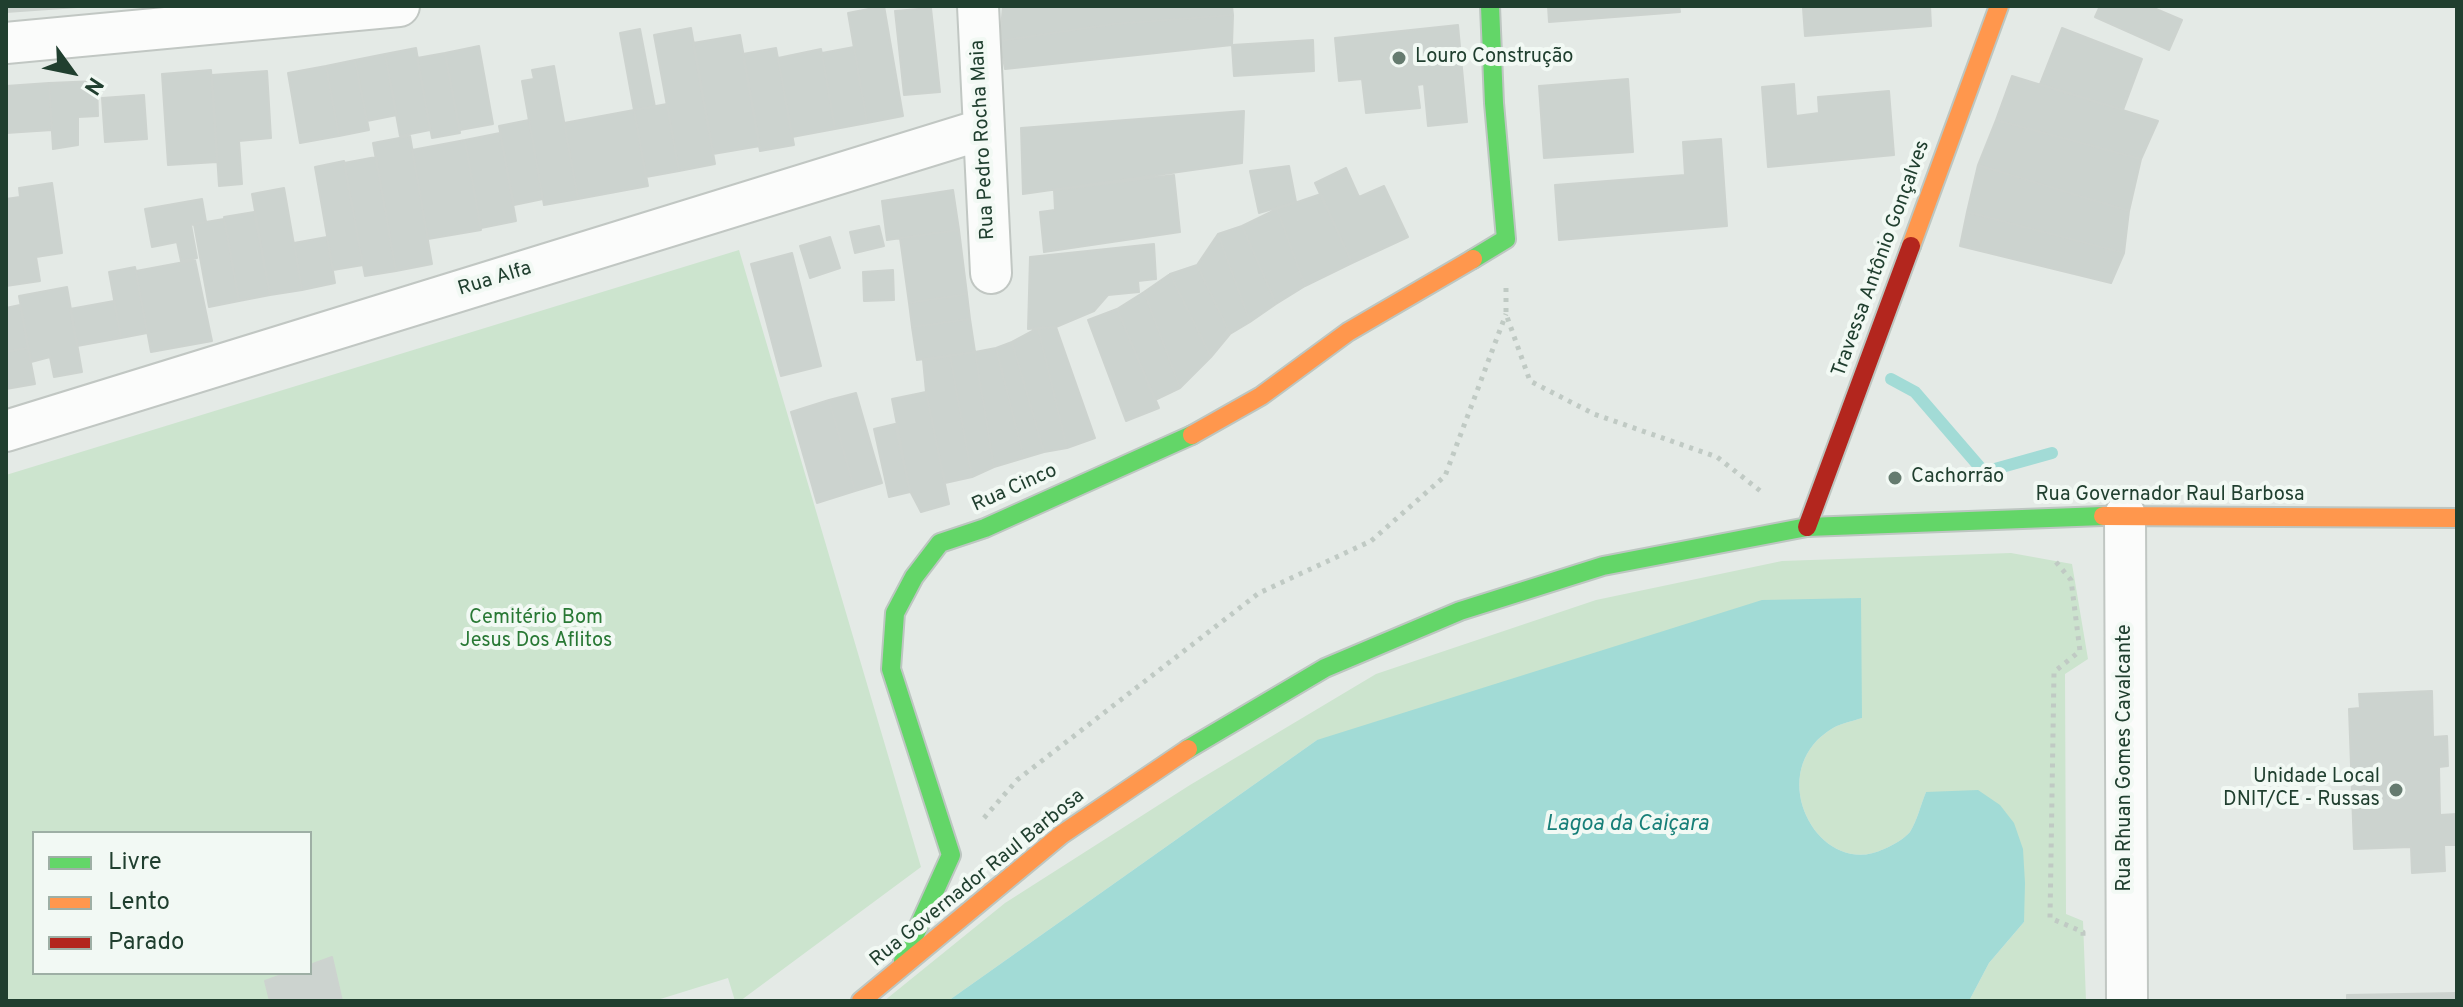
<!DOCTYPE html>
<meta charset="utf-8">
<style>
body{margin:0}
#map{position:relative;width:2463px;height:1007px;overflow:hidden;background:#e4eae6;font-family:Overpass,sans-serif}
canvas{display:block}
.frame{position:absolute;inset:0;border:8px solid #203f2f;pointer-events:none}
.legend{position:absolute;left:32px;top:831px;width:280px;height:144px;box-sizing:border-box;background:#f2f9f4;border:2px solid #9eafa5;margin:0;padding:10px 14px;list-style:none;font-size:24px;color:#203f2f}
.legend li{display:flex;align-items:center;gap:16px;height:40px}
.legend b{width:40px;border:2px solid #9eafa5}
.north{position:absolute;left:32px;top:32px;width:80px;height:80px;-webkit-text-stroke:6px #f2f9f4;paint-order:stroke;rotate:123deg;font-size:22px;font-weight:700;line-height:32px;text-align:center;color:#203f2f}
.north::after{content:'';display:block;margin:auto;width:28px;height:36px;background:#203f2f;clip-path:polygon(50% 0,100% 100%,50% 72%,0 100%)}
</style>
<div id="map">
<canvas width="2463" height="1007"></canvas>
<div class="frame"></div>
<ul class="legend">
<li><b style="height:10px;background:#63d668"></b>Livre</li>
<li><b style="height:10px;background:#ff974d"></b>Lento</li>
<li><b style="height:10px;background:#b3261e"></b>Parado</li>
</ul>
<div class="north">N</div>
</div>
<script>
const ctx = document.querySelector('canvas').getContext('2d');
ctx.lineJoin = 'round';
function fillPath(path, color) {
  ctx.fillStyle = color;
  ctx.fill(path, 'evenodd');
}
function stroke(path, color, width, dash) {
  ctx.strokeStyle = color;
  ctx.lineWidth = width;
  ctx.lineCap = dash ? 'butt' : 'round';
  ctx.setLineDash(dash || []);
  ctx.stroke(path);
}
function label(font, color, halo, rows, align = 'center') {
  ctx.font = font + ' Overpass,sans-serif';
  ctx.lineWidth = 8;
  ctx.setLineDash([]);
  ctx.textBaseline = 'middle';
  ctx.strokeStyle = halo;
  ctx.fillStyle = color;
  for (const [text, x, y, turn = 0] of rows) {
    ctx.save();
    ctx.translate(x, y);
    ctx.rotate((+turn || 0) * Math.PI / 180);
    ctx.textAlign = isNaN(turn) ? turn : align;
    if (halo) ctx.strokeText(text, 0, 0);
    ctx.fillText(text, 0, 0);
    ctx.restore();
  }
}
const green = new Path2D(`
 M739 250 921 867 740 1001H735L728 978 654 1001H6V475ZM34 833H310V973H34Z
 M2011 553 2072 564 2088 659 2065 674 2066 914 2083 921 2086 1001H1969L1989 963 2024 922 1926 792C1921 804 1917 821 1910 832 1904 839 1893 845 1884 849 1819 881 1760 771 1833 728 1842 723 1853 721 1862 718L1317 740 948 1001H884L1005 903 1190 785 1376 674 1596 600 1782 561Z`);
const water = new Path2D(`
 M1861 598 1862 718C1853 721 1842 723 1833 728 1760 771 1819 881 1884 849 1893 845 1904 839 1910 832 1917 821 1921 804 1926 792L1978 790 2000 805 2014 823 2023 849 2025 883 2024 922 1989 963 1969 1001H948L1317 740 1762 600Z`);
const stream = new Path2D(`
 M1891 379 1915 392 1984 472 2052 453`);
const building = new Path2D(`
 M6 6H77V7L6 12Z
 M884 6 903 116 867 123 848 13Z
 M1003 6H1232L1233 15 1113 24 1000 41Z
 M1548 6H1679L1680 12 1549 22Z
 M1826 6H1930L1931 26 1805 36 1803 8Z
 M2100 6H2149L2182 20 2169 50 2095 17Z
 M931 8 940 92 904 95 895 11Z
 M1233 15 1232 45 1005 69 1000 41 1113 24Z
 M1458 25 1467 122 1428 126 1424 84 1417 85 1420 108 1366 113 1362 79 1339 81 1335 38Z
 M691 28 715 164 679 171 654 35Z
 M2062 28 2142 59 2123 110 2040 84Z
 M640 29 655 107 634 110 620 33Z
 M740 35 760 146 713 154 693 43Z
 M1313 40 1314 71 1234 76 1232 45Z
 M479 46 493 124 460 130 445 53Z
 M854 47 867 123 835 129 822 53Z
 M416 48 430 130 400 136 385 54Z
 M776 48 794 145 760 151 743 54Z
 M821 49 835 129 792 137 778 58Z
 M445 53 460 133 432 138 417 58Z
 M385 54 397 115 367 121 355 60Z
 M355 60 369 130 339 136 326 66Z
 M326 66 339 136 300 143 288 73Z
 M554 66 578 199 544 205 522 81 534 79 532 70Z
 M211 70 217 162 168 165 162 74Z
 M267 71 271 138 239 141 242 184 219 186 212 75Z
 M2012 76 2158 121 2141 159 1996 120Z
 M1628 79 1633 152 1544 158 1539 86Z
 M97 81 98 116 78 117V145L53 149 49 83Z
 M49 83 52 130 6 133V86Z
 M1794 84 1796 116 1819 113 1818 97 1889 91 1894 155 1768 167 1762 87Z
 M144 95 147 139 105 142 102 98Z
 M667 104 679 171 646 177 634 110Z
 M634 110 648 186 578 199 564 123Z
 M1244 111 1242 163 1023 194 1021 128Z
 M529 120 543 199 514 205 499 126Z
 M1996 120 2141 159 2129 211 1978 165Z
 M500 133 516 221 481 228 465 140Z
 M410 136 432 264 396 271 373 143Z
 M1721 139 1727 226 1559 240 1555 185 1685 175 1683 142Z
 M465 140 481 230 428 239 412 150Z
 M376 157 396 271 365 276 344 163Z
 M344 161 363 265 333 270 315 167Z
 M1978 165 2129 211 2124 253 1967 212Z
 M1289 166 1296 202 1259 213 1250 171Z
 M1346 168 1359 197 1384 186 1408 237 1352 263 1315 183Z
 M1174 175 1180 232 1044 252 1040 212 1055 210 1054 190Z
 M52 183 62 253 36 257 40 281 6 286V199L20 197 19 188Z
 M284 188 302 290 270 295 252 194Z
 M953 190 959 230 887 240 882 201Z
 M1321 194 1352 263 1305 286 1277 209Z
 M202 199 206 222 191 225 197 258 181 261 177 242 152 247 145 209Z
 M1277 209 1305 286 1276 304 1242 226Z
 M254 212 270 295 239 301 224 217Z
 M1967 212 2124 253 2111 283 1960 246Z
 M224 219 239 301 209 307 194 224Z
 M879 226 884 246 855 253 850 232Z
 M1242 226 1276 304 1250 322 1218 234Z
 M959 230 967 294 909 303 900 238Z
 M1218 234 1250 322 1230 334 1197 265Z
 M327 237 335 283 302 290 294 243Z
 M830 237 840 268 810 278 800 246Z
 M1154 244 1156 279 1138 281 1139 292 1108 295 1094 311 1056 327 1028 329 1030 257Z
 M792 253 821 366 781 376 751 264Z
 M195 260 212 341 151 352 136 271Z
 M1197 265 1230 334 1211 357 1170 274Z
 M135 267 147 333 121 338 109 272Z
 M893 270 894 300 864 301 863 272Z
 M1170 274 1211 357 1180 388 1144 292Z
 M67 287 82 372 54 377 50 357 31 362 19 296Z
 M1144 292 1180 388 1155 400 1117 309Z
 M967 294 970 319 912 327 909 303Z
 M114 301 121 338 77 346 70 309Z
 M20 305 28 348 6 352V308Z
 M1117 309 1159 408 1126 421 1088 320Z
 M970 319 975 352 917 360 912 327Z
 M1056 327 1095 438 1067 448 1038 328Z
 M1038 328 1067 448 1044 452 1012 342Z
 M1012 342 1044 452 1024 458 996 348Z
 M28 348 35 384 6 389V352Z
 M996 348 1024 458 994 467 975 352Z
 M975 352 994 467 972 477 950 356Z
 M950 356 972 477 945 483 926 392 923 360Z
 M926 392 949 504 921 512 910 491 892 399Z
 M856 393 882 483 855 491 829 400Z
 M829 400 855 491 817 503 791 412Z
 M895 424 910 492 889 497 874 429Z
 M2432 691 2433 737 2447 736 2448 766 2439 767 2440 815 2457 814V845H2444L2445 871 2412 873 2411 847 2354 849 2349 709 2360 708 2359 694Z
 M332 957 342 1001H270L265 981 287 973H310V965Z
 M2457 993V1001H2347V995Z`);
const path = new Path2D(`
 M1506 288V314L1530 381 1594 414 1717 457 1763 493
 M2056 562 2071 580 2080 651 2054 672 2050 918 2083 932V936
 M984 818 1017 780 1259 593 1371 541 1445 476 1506 314`);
const street = new Path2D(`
 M978 6 991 273
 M6 43 399 6
 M6 431 984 129
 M2125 515 2127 1001`);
const fast = new Path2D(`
 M1473 259 1506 239 1494 103 1490 6
 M1188 749 1325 668 1460 611 1603 566 1807 527 2103 516
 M903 961 951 855 891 669 895 613 914 577 940 543 985 528 1192 435`);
const slow = new Path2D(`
 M1911 246 1999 6
 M1192 435 1261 396 1348 332 1473 259
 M2103 516 2457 518
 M861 1001 1061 835 1188 749`);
const jam = new Path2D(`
 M1807 527 1911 246`);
const markers = [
 [1399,58,8,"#657b6f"],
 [1895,478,8,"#657b6f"],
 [2396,790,8,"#657b6f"]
];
const poiNames = [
 ["Louro Construção",1415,58],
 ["Cachorrão",1911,478],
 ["Unidade Local",2380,778,"right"],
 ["DNIT/CE - Russas",2380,801,"right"]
];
const streetNames = [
 ["Rua Pedro Rocha Maia",984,140,-93],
 ["Travessa Antônio Gonçalves",1882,259,-70],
 ["Rua Alfa",495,280,-17],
 ["Rua Cinco",1015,489,-24],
 ["Rua Governador Raul Barbosa",2170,496],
 ["Rua Rhuan Gomes Cavalcante",2126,758,-90],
 ["Rua Governador Raul Barbosa",978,879,-39]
];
const parkNames = [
 ["Cemitério Bom",536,619],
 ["Jesus Dos Aflitos",536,642]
];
const waterNames = [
 ["Lagoa da Caiçara",1627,826]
];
fillPath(green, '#cce4ce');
fillPath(water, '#a2dbd6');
stroke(stream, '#a2dbd6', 12);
fillPath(building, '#ccd3cf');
stroke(building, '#cdd3cf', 2);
stroke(street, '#c1c7c3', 44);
stroke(fast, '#bdc6c1', 22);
stroke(slow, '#bdc6c1', 22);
stroke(jam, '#bdc6c1', 22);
stroke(path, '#c0cac4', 5, [4, 6]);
stroke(street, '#fbfcfb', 40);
stroke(fast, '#63d668', 18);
stroke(slow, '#ff974d', 18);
stroke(jam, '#b3261e', 18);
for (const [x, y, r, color] of markers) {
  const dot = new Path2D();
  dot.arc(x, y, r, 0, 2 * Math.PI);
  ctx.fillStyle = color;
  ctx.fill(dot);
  stroke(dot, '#f2f9f4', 3);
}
label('20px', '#203f2f', '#f2f9f4', poiNames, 'left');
label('20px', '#203f2f', '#f2f9f4', streetNames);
label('20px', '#287834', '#f2f9f4', parkNames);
label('italic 22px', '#177f78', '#f2f9f4', waterNames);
</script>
